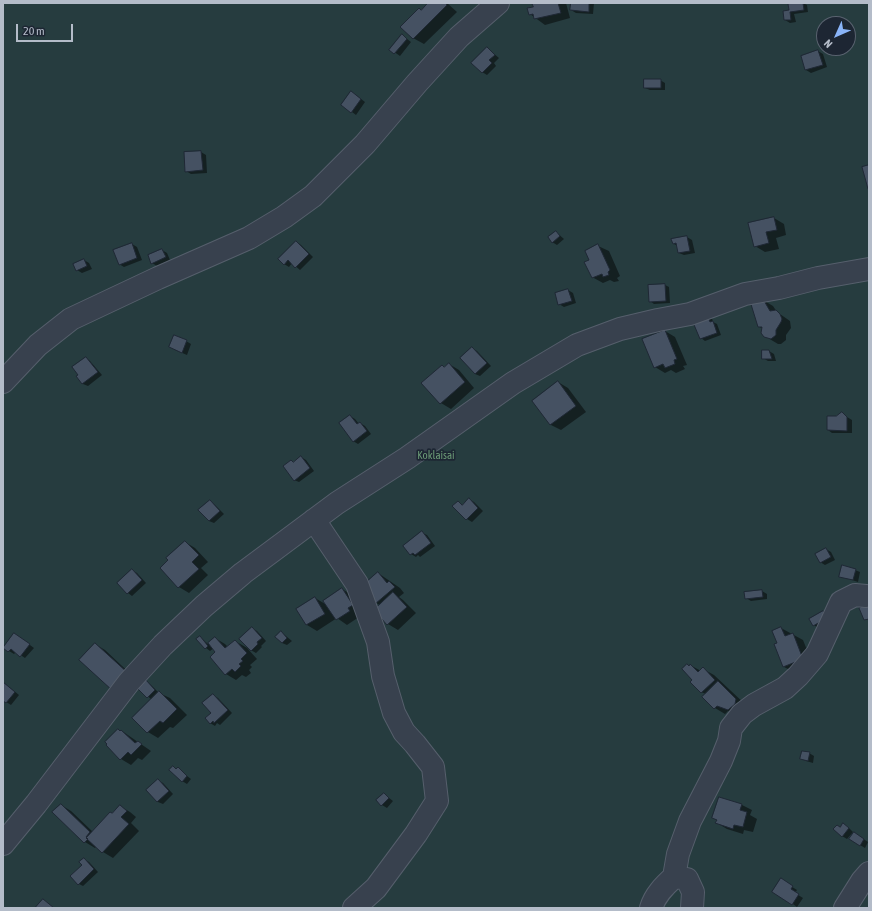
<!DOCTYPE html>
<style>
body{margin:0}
#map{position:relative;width:872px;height:911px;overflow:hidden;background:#242f3e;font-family:"Asap Condensed",sans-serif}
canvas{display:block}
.frame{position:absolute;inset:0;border:4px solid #b4bcc9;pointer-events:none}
.north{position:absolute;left:816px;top:16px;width:40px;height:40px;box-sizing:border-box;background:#1d2633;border:1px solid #59626f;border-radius:50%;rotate:225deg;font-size:11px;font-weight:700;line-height:16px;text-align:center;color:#b4bcc9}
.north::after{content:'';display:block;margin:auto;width:14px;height:18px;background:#8ab4f8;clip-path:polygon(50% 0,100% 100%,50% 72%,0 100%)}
.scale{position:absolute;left:16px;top:24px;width:57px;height:18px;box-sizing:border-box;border:2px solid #b4bcc9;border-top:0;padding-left:5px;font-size:12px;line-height:14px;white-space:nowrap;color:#b4bcc9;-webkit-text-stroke:3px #1d2633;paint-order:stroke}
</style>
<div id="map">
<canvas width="872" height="911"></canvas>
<div class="frame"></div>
<div class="north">N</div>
<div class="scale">20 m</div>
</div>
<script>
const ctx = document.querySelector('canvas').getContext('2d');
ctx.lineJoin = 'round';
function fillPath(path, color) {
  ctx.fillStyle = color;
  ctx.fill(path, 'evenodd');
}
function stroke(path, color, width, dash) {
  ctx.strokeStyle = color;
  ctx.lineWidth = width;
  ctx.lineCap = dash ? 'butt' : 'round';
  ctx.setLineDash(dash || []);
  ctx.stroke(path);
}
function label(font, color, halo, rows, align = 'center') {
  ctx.font = font + ' "Asap Condensed",sans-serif';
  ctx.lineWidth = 3.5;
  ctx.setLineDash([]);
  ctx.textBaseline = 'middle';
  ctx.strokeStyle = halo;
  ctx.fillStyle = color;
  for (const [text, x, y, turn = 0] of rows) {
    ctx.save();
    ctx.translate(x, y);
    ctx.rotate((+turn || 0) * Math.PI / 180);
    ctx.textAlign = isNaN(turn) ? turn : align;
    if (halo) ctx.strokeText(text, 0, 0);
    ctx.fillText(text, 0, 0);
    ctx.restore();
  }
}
const green = new Path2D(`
 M3 3H869V908H3ZM824 24H848V48H824Z`);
const shadow = new Path2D(`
 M429 3H447L457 12 424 44 413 38 422 11Z
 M533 3H566L570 18 545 25 530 14 534 8Z
 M572 3H594L593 14 576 13 571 10Z
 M803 3 807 5 808 12 794 14 796 22 790 23 785 20 790 11 789 5Z
 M402 35 411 42 400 56 390 49Z
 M487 48 499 58 494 63 496 66 487 75 482 72Z
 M818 51 823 54 827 67 811 73 806 70 802 56Z
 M660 80 665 83V90H650L645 88Z
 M356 95 365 102 356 115 352 112Z
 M201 152 206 155 207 173 191 174 186 171Z
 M774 218 784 224 786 235 776 238 779 249 765 252 755 246Z
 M556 232 564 239 557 245 552 242Z
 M687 237 692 240 695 253 684 255 679 253 678 246 674 244Z
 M297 242 301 245 313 257 300 270 292 263 289 267 284 264Z
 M132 244 137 247 142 260 124 267 119 264Z
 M598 246 609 251 620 276 617 278 619 281 614 282 610 280 603 283 592 277 590 260Z
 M162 250 167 253 170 260 157 266 152 263Z
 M84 260 89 263 92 269 82 273 77 270Z
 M665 285 669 287 670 303 654 304 650 301Z
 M568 290 573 293 576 303 564 307 559 304Z
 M763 300 773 306 777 312 790 321 791 328 786 335V340L781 344H778L768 338 763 329 758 326Z
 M707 315 712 318 713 322 717 324 721 335 705 341 701 338Z
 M665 331 675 337 687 365 683 366 685 369 676 373 671 370 665 373 655 367Z
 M186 341 191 344 187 355 175 350Z
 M472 348 477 351 491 366 480 376 475 374Z
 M769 351 774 354 776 361H768L763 358Z
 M86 358 90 361 102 375 88 386 83 384 77 376 79 375Z
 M449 364 459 370 474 388 451 409 441 403 445 368Z
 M558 382 568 388 586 412 561 430 551 425 533 401Z
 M842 414 852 420V433H832L828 430 836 417Z
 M350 416 355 419 359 424 360 423 365 426 371 434 358 444 353 441Z
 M301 457 306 460 314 471 299 482 294 480V463Z
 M469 499 474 502 483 511 472 522 467 519 458 502 463 505Z
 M210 501 214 504 224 514 214 523 209 521Z
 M422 533 427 535 435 546 420 557 418 555 416 557 411 554Z
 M185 542 195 548 208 562 201 568 208 575 189 593 179 587Z
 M826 549 831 552 835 560 825 565 820 562Z
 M132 570 137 573 146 583 132 596 128 593Z
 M855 570 860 572 858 582 840 576Z
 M378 573 400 588 404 593 399 597 403 600 416 613 398 630 388 624 380 605 376 603Z
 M342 589 352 595 359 617 347 625 337 618 317 631 307 625 297 609 315 598 327 605Z
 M762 591 767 594V599L751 601 746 598Z
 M823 612 828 615 818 628 814 625Z
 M252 628 257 631 266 641 261 646 262 647 256 653 247 648 257 659 250 665 252 667 249 670 251 673 246 677 242 675 236 680 226 674 211 657 217 652 214 648 210 651 206 648 200 637 208 644 215 638 225 644 228 647 235 641 249 649Z
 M781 628 803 640 813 665 794 672 784 667 775 645 778 644Z
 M281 632 292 641 287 645 282 643Z
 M15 634 34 648 25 658 16 652 14 654 4 648Z
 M95 644 105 650 138 681 124 696Z
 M690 665 701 671 703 669 714 675 746 705 739 715 728 711 725 714 715 708 703 697 706 694 701 692 693 680 689 666Z
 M146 681 150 684 159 693 170 698 187 715 173 728 170 727 158 738 148 732 134 718 152 700 139 688Z
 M3 682 19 695 11 705 3 700Z
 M213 695 218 698 232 713 220 725 217 723 215 726 210 723Z
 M122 731 151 751 142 760 138 758 131 765 121 759Z
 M809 753 814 756 813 763 806 761 801 759Z
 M178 769 191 779 187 784 182 781 177 770Z
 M158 780 163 783 173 794 163 804 158 802 147 790Z
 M384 794 393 801 387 808 382 805Z
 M61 805 71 811 93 832 120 806 130 812 136 817 131 823 139 831 113 858 103 852 97 846 95 848 85 842 54 812Z
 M742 805 752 810 750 815 757 819 753 832 744 830 743 834 727 829 717 823Z
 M848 827 853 832 847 839 842 836 841 828Z
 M859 836 868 842 865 848 850 839Z
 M84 859 89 862 98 872 83 886 79 884Z
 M781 880 797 890 795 893 803 898 797 907 793 904Z`);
const building = new Path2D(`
 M428 3H445L447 5 413 39 400 27 419 8 421 10Z
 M532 3H558L561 13 534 19 533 14 529 15 527 8 533 7Z
 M571 3H589V12L570 10Z
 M803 3 804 10 790 12 791 20H784L783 11 789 10 788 4Z
 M402 34 407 39 394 54 389 50Z
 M487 47 495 55 489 60 492 63 482 73 471 63Z
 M818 50 823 65 805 70 801 56Z
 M644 79H661V88H644Z
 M351 91 361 99 351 113 341 105Z
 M201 151 203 170 185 172 184 152Z
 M869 165V188L868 189 862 167Z
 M774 217 777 230 766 232 769 243 754 247 748 223Z
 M556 231 560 236 552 243 548 237Z
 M687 236 690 251 678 253 676 243 673 244 671 239Z
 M296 241 309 254 295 268 288 260 284 265 278 259Z
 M132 243 137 258 119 265 113 250Z
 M598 244 610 270 608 272 609 275 603 277 602 274 592 278 584 262 589 260 585 251Z
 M162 249 166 257 151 264 148 255Z
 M84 259 87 266 76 271 73 264Z
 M665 284 666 301 649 302 648 285Z
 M568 289 572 301 558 305 555 293Z
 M763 299 770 311 776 310 780 314 782 319 781 322 776 330V335L771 339 764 337 761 333 762 327H758L750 301Z
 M707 314 710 322 713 321 717 333 700 339 692 320Z
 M665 330 677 359 674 360 675 364 665 368 663 364 654 368 642 339Z
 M174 335 187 340 182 353 169 347Z
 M472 347 487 363 475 374 460 358Z
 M762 350H769L772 359H762Z
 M86 357 98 372 82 384 76 376 78 375 72 367Z
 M449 363 465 382 440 404 421 383 442 365 444 367Z
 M558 381 576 406 550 425 532 401Z
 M842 412 847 417V431L827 430V416H836Z
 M350 415 357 424 360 422 367 431 353 442 339 423Z
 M301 456 310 468 294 481 283 466 291 460 293 462Z
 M469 498 478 508 466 520 452 506 458 501 462 505Z
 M210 500 220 511 209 521 198 510Z
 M422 531 431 543 415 555 413 553 410 555 403 546Z
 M185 541 199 555 192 562 199 569 178 588 160 568 168 560 166 558Z
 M826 548 831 557 820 563 815 554Z
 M842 565 856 569 853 580 839 577Z
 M132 569 142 580 127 594 117 583Z
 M378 572 387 583 389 581 395 587 375 604 361 587Z
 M342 588 353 605 348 608 350 611 336 620 323 601Z
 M762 590 763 597 745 599 744 592Z
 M393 592 407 607 387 625 374 610Z
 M315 597 325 614 306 625 296 609Z
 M869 604V619L864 620 859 608Z
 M823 611 827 618 813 626 809 619Z
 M252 627 262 638 257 642 258 644 251 651 239 639Z
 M781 627 785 636 793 633 803 659 783 667 774 644 777 643 772 631Z
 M281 631 287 638 282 643 275 637Z
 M14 633 30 644 20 657 11 649 8 652 3 648Z
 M200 636 208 646 205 649 196 639Z
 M215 637 225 648 235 640 247 653 241 659 243 661 239 664 241 666 235 672 232 669 225 675 210 657 215 652 208 643Z
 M95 643 129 674 113 691 79 660Z
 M687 664 689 666 690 664 698 672 703 667 715 680 701 693 690 682 692 680 682 669Z
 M146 680 155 690 147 698 137 688Z
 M718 681 736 699 735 704 728 710 717 706 714 709 702 697Z
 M3 682 15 692 6 703 3 701Z
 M159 691 177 709 163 723 160 721 147 733 132 718Z
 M213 694 228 710 214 723 213 721 210 724 205 718 211 713 202 703Z
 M118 729 120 731 121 730 135 743 138 741 142 744 131 755 128 752 120 760 106 745 107 744 105 742Z
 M802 751 810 752 808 761 800 759Z
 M173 766 176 769 178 767 187 776 182 782 169 770Z
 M158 779 169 791 157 802 146 790Z
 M384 793 389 798 381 806 376 800Z
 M719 797 742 804 740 810 747 812 743 827 734 825 733 829 715 823 717 820 712 818Z
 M61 804 90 832 86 837 88 839 84 843 52 812Z
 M120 805 127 811 121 817 129 824 102 853 86 838 110 812 112 813Z
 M843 823 849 828 842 837 833 829 837 825 840 827Z
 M854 832 864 839 860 846 849 839Z
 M84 858 94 869 78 885 70 876 82 865 79 862Z
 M781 878 793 886 791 889 799 894 792 905 772 892Z
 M43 899 54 908H35Z`);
const minor = new Path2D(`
 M3 382 38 345 71 319 158 278 249 238 284 217 313 196 365 144 417 83 459 37 498 3
 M314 520 357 584 378 642 383 676 394 713 404 732 415 744 433 767 437 801 416 834 376 888 354 908
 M3 844 36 804 129 682 163 645 204 606 243 573 337 503 407 458 513 383 577 345 620 329 658 320 690 314 745 294 779 288 818 278 869 269
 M674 877 678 854 690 821 721 761 729 741 731 728 742 714 754 705 785 688 798 676 817 654 841 602 855 595 866 596
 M651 908C655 895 664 886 674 877L687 879 693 892 692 908
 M845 908 862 881 869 873`);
const parkNames = [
 ["Koklaisai",436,456]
];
fillPath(green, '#263c3f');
fillPath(shadow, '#0007');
fillPath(building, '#455162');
stroke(building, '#1f2835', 1);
stroke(minor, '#565f6c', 24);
stroke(minor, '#38414e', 22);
label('11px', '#6b9a76', '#1d2633', parkNames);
</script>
